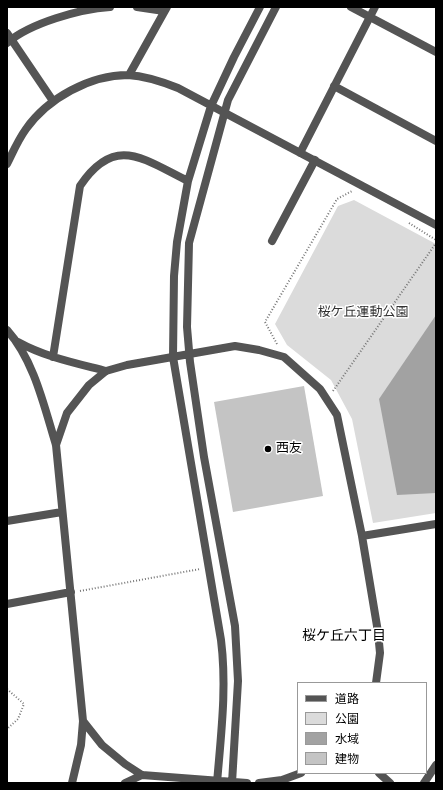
<!DOCTYPE html>
<meta charset="utf-8">
<style>
body{margin:0}
#map{position:relative;width:443px;height:790px;overflow:hidden;background:#fff;font-family:"Archivo Narrow","Noto Sans JP",sans-serif}
canvas{display:block}
.frame{position:absolute;inset:0;border:8px solid #000;pointer-events:none}
.legend{position:absolute;left:297px;top:682px;width:130px;height:92px;box-sizing:border-box;background:#fff;border:1px solid #999;margin:0;padding:5px 7px;list-style:none;font-size:12px;color:#000}
.legend li{display:flex;align-items:center;gap:8px;height:20px}
.legend b{width:20px;border:1px solid #999}
</style>
<div id="map">
<canvas width="443" height="790"></canvas>
<div class="frame"></div>
<ul class="legend">
<li><b style="height:5px;background:#545454"></b>道路</li>
<li><b style="height:11px;background:#dbdbdb"></b>公園</li>
<li><b style="height:11px;background:#a2a2a2"></b>水域</li>
<li><b style="height:11px;background:#c4c4c4"></b>建物</li>
</ul>
</div>
<script>
const ctx = document.querySelector('canvas').getContext('2d');
ctx.lineJoin = 'round';
function fillPath(path, color) {
  ctx.fillStyle = color;
  ctx.fill(path, 'evenodd');
}
function stroke(path, color, width, dash) {
  ctx.strokeStyle = color;
  ctx.lineWidth = width;
  ctx.lineCap = dash ? 'butt' : 'round';
  ctx.setLineDash(dash || []);
  ctx.stroke(path);
}
function label(font, color, halo, rows, align = 'center') {
  ctx.font = font + ' "Archivo Narrow","Noto Sans JP",sans-serif';
  ctx.lineWidth = 3;
  ctx.setLineDash([]);
  ctx.textBaseline = 'middle';
  ctx.strokeStyle = halo;
  ctx.fillStyle = color;
  for (const [text, x, y, turn = 0] of rows) {
    ctx.save();
    ctx.translate(x, y);
    ctx.rotate((+turn || 0) * Math.PI / 180);
    ctx.textAlign = isNaN(turn) ? turn : align;
    if (halo) ctx.strokeText(text, 0, 0);
    ctx.fillText(text, 0, 0);
    ctx.restore();
  }
}
const green = new Path2D(`
 M354 200 436 244V513L373 523 352 419 331 380 287 345 275 324 338 206Z`);
const water = new Path2D(`
 M436 315V493L397 495 379 399Z`);
const building = new Path2D(`
 M304 386 323 496 233 512 214 402Z`);
const path = new Path2D(`
 M409 223 436 240
 M277 344 265 322 337 199 352 191
 M333 391 436 243
 M80 591 200 569
 M7 689 24 704 18 719 7 729`);
const minor = new Path2D(`
 M137 7 164 11
 M351 7 436 52
 M7 33 53 101
 M7 43C30 23 80 9 110 7
 M129 75 167 7
 M334 86 436 141
 M300 153 375 7
 M7 164C13 152 18 140 26 129 48 98 90 75 128 75 145 76 163 82 178 88L436 225
 M272 241 315 160
 M7 330C34 360 44 406 56 445L83 721 102 745 125 764 142 775 247 783
 M18 342C45 357 75 363 106 371
 M53 357 80 186C115 134 143 159 188 181
 M56 445 67 413 89 385 106 371 127 365 235 346 259 350 284 357 320 389 337 415 362 536 378 632 380 653 376 683
 M7 521 62 512
 M362 536 436 524
 M7 604 71 592
 M379 773 390 783
 M72 783 81 745 83 721
 M125 783 142 775
 M217 783C221 734 227 688 221 640L173 357 174 276 177 242 188 181 211 106 234 57 260 7
 M232 783 238 681 235 626 204 457 190 362 187 327 189 243 228 100 276 7
 M259 783 282 780 301 773
 M424 783 436 765`);
const markers = [
 [268,449,4,"#000"]
];
const parkNames = [
 ["桜ケ丘運動公園",363,313]
];
const poiNames = [
 ["西友",276,449]
];
const neighbourhoodNames = [
 ["桜ケ丘六丁目",344,636]
];
fillPath(green, '#dbdbdb');
fillPath(water, '#a2a2a2');
fillPath(building, '#c4c4c4');
stroke(path, '#767676', 2, [1, 2]);
stroke(minor, '#545454', 8);
for (const [x, y, r, color] of markers) {
  const dot = new Path2D();
  dot.arc(x, y, r, 0, 2 * Math.PI);
  ctx.fillStyle = color;
  ctx.fill(dot);
  stroke(dot, '#fff', 1.5);
}
label('13px', '#323232', '#fff', parkNames);
label('13px', '#000', '#fff', poiNames, 'left');
label('14px', '#000', '#fff', neighbourhoodNames);
</script>
